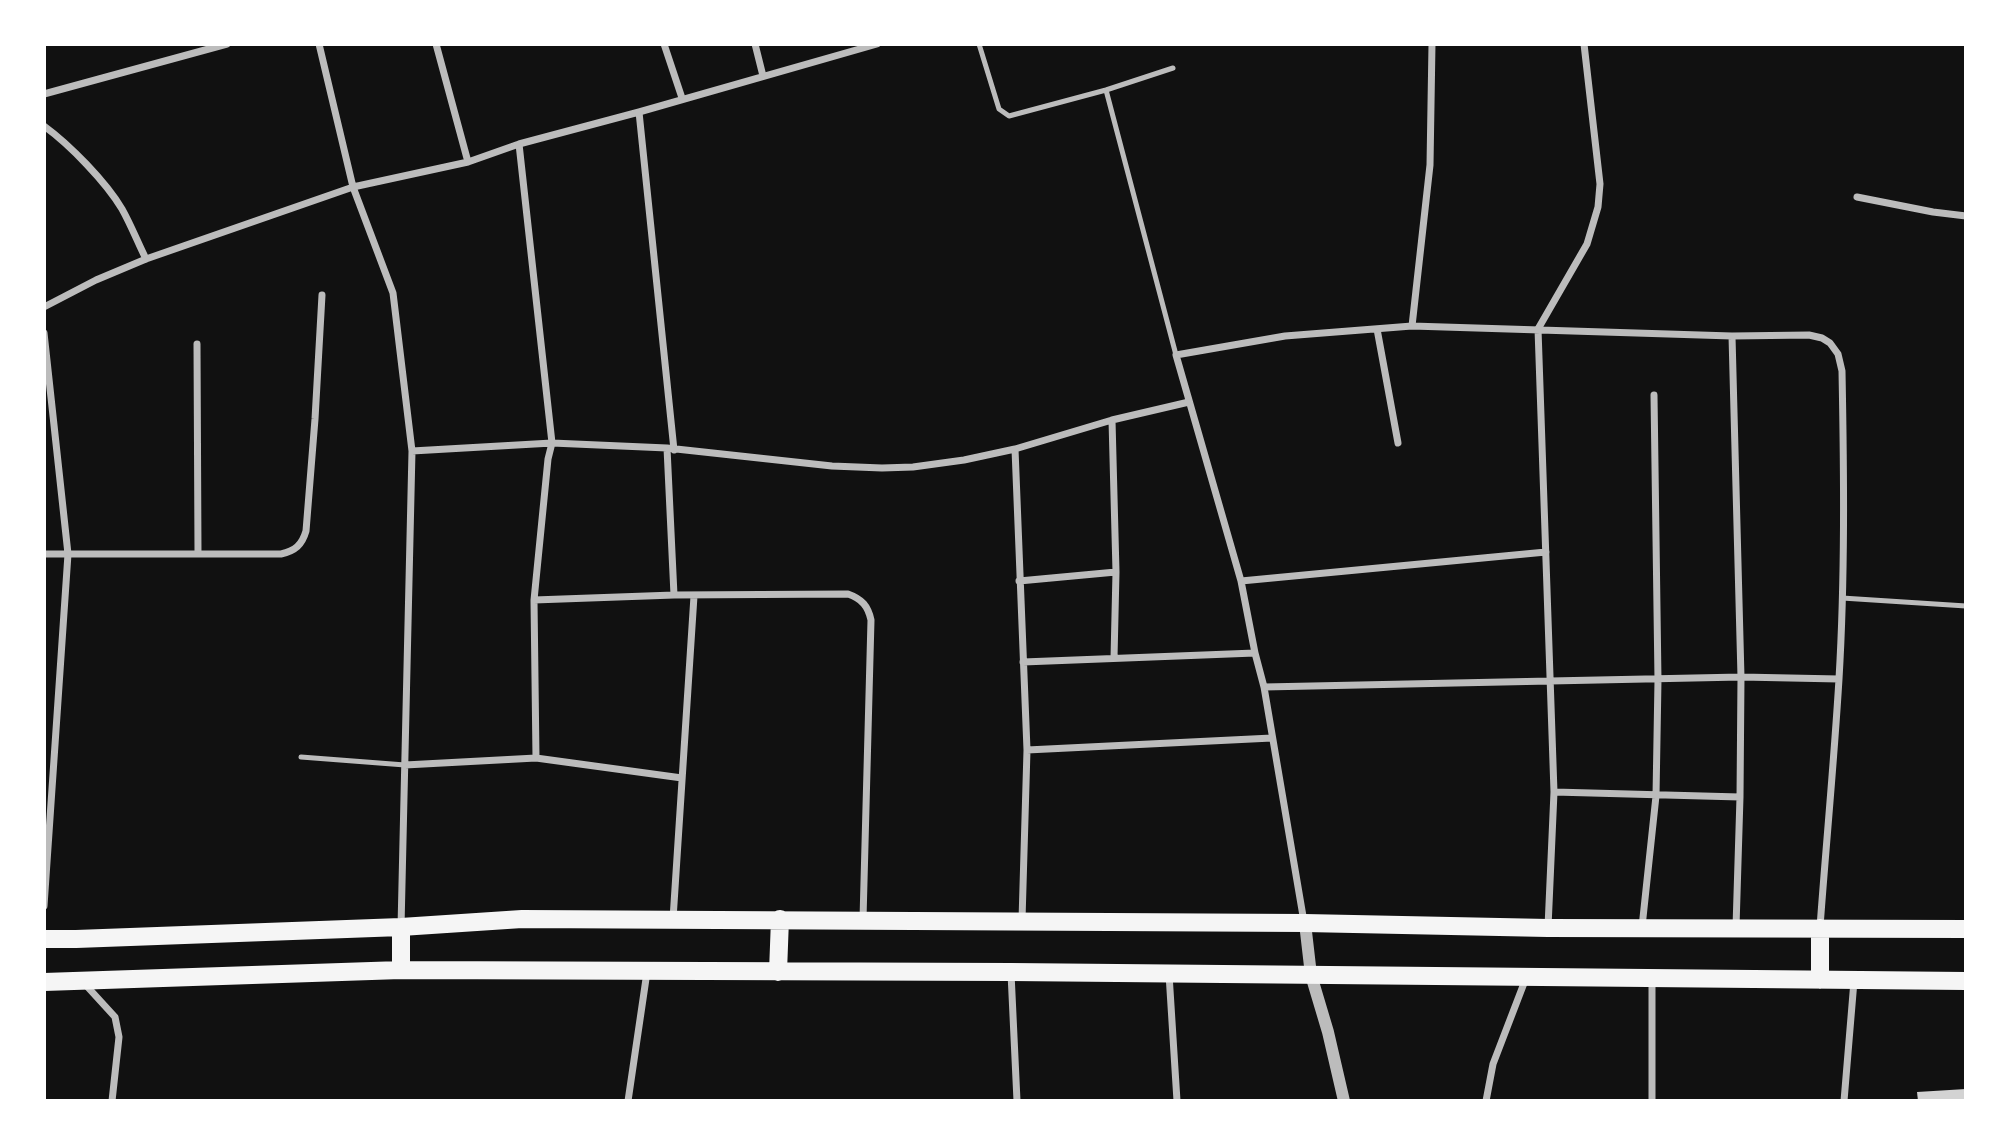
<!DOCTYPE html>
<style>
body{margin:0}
#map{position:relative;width:2010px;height:1145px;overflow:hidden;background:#111;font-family:"IBM Plex Sans",sans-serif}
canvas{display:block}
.frame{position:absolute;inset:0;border:46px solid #fff;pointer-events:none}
</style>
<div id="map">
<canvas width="2010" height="1145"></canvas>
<div class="frame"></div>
</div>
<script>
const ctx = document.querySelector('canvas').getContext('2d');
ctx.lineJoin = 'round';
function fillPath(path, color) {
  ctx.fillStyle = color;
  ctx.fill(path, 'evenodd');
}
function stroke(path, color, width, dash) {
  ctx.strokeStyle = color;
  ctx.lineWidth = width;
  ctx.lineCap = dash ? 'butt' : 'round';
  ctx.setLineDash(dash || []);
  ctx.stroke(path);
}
const building = new Path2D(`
 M1966 1089V1101H1918L1917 1092Z`);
const service = new Path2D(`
 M979 44 999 109 1009 116 1106 90 1173 68
 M1106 90 1176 355
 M1842 598 1966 606
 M301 757 405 765`);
const minor = new Path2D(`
 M319 44 353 187 393 293 412 451 401 927
 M436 44 468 162
 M664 44 682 98
 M755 44 763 76
 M44 94 227 44
 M639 112 674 450
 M44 126C70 145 106 182 122 209 131 225 138 243 146 259
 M519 144 552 443 548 459 534 600 536 758
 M1857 197 1933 212 1966 216
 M44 307 96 280 146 259 353 187 468 162 519 144 639 112 877 44
 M1412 326 1430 165 1432 44
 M1377 329 1398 443
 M44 333 68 554 44 906
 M1732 336 1741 677 1740 797 1736 927
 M197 344 198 553
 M1112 420 1116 572 1114 658
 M667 448 674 595
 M1015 449 1027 750 1022 920
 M412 451 552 443 667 448 832 466 882 468 913 467 964 460 1015 449 1112 420 1189 402
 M44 554H281C295 551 302 545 306 531L315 419 322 295
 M1019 581 1116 572
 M1241 581 1546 552
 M534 600 674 595 848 594C862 599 868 606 871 620L863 919
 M1023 662 1255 653
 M1264 687 1741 677 1839 679
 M1027 750 1272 738
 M405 765 536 758 682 778
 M1554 792 1740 797
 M673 919 694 596
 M1304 922 1264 687 1255 653 1241 581 1176 355 1285 336 1412 326 1732 336 1809 335 1822 338 1830 343 1838 354 1842 371C1844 474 1845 577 1839 679 1834 762 1826 845 1820 927
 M1548 927 1554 792 1538 329 1587 244 1598 207 1600 184 1584 44
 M1642 927 1656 796 1658 680 1654 395
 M1011 973 1017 1101
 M1169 974 1177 1101
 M1652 979V1101
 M83 982 115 1017 119 1037 112 1101
 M628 1101 647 972
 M1486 1101 1493 1064 1526 978
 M1844 1101 1854 981`);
const tertiary = new Path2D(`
 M1305 923 1311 975 1328 1032 1344 1101`);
const primary = new Path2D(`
 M44 939H76L401 927 522 919 1305 923 1548 928 1966 929
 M401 970V927
 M778 972 780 919
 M1820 980V928
 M44 982 401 970 1011 972 1966 981`);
fillPath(building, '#d3d3d3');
stroke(service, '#bcbcbc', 5);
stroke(minor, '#bcbcbc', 7);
stroke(tertiary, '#bcbcbc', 12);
stroke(primary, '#f5f5f5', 18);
</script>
